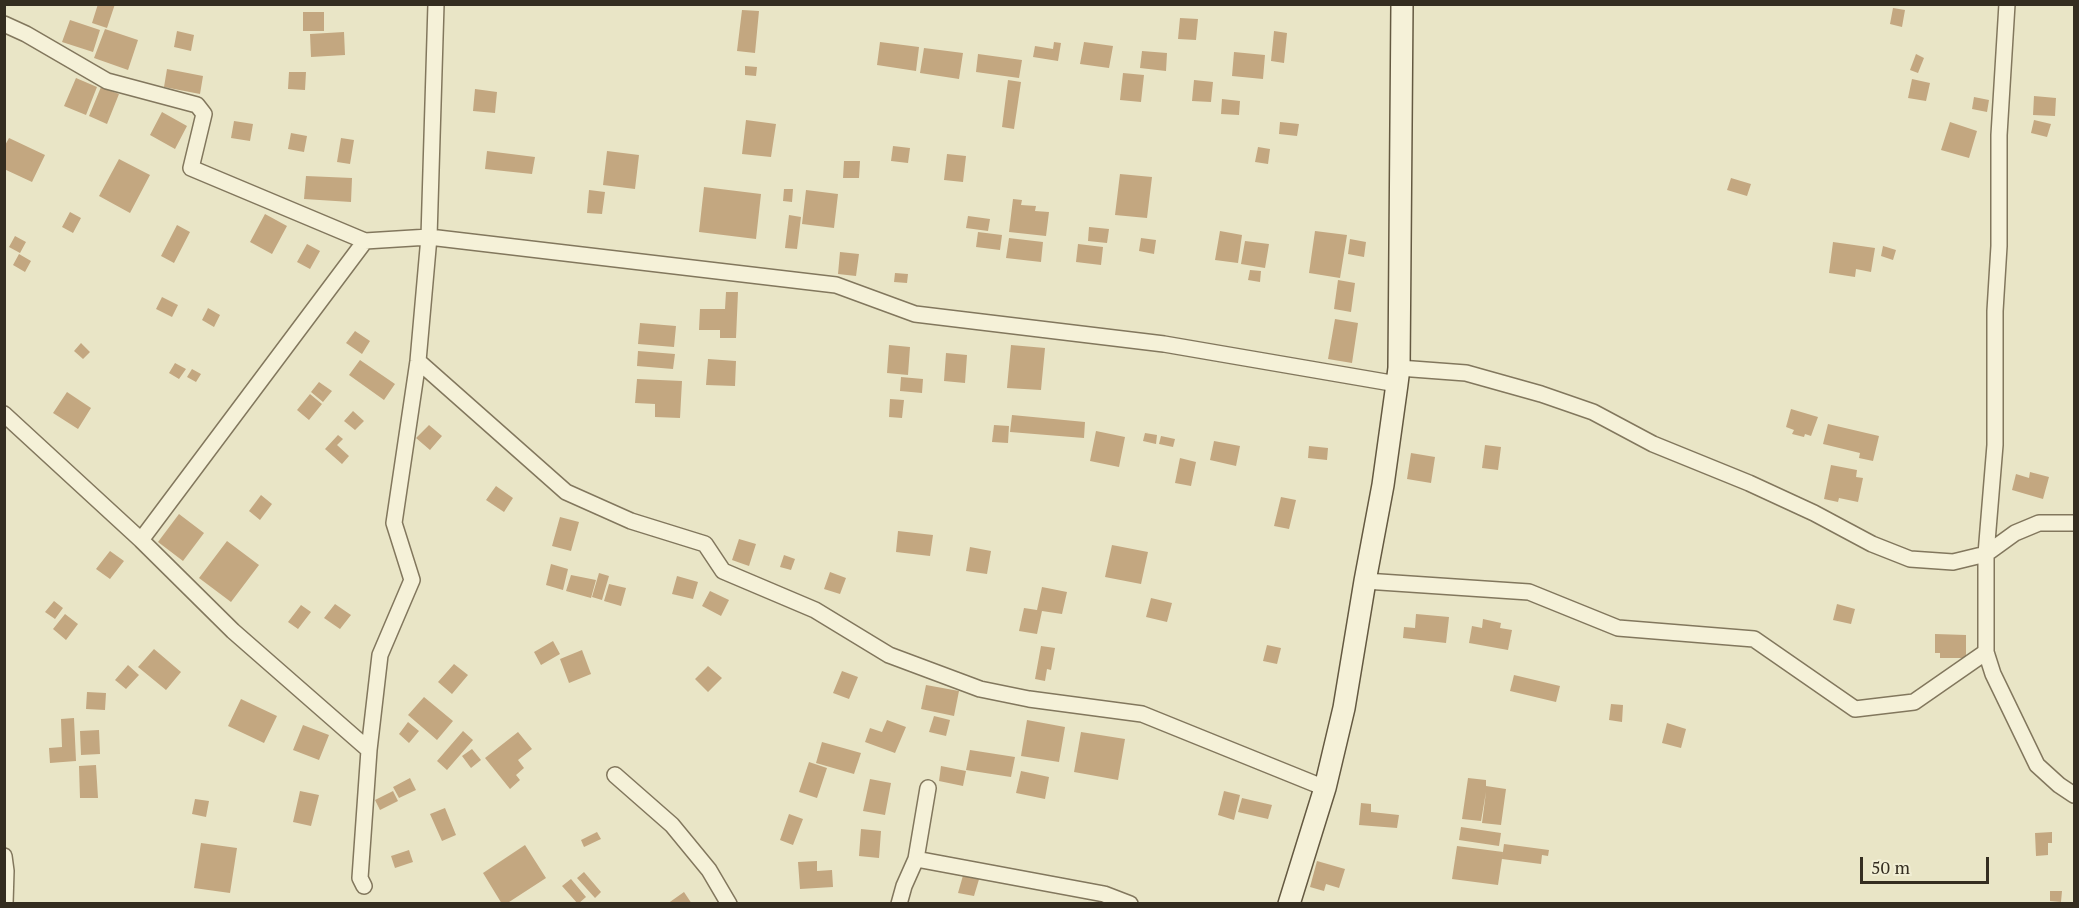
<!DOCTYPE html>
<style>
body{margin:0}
#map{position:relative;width:2079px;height:908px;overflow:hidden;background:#e9e5c6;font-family:"PT Serif",serif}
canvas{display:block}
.frame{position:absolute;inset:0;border:6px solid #342d20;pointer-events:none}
.scale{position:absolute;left:1860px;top:857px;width:129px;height:27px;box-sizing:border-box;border:3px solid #342d20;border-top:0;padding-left:8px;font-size:18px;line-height:21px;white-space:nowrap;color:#342d20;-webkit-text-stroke:4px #f1eed4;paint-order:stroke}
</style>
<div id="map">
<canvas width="2079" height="908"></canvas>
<div class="frame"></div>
<div class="scale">50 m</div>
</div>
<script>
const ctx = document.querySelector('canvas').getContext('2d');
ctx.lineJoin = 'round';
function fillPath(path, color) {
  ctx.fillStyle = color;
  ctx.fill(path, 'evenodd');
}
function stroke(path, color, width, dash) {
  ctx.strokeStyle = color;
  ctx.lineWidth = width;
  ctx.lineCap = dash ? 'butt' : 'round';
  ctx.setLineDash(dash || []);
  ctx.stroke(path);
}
const building = new Path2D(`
 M98 4H115L107 28 92 23Z
 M1893 8 1905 10 1902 27 1890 24Z
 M742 10 759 11 755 53 737 51Z
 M303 12H324V31H303Z
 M1180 18 1198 19 1196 40 1178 39Z
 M70 20 100 30 93 52 62 42Z
 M105 29 138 40 128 70 94 58Z
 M177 31 194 35 191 51 174 47Z
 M1274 31 1287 33 1284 63 1271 61Z
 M344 32 345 55 311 57 310 34Z
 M880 42 919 47 916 71 877 65Z
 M1054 42 1061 43 1058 61 1033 57 1035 46 1053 49Z
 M1084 42 1113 46 1109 68 1080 64Z
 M924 48 963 53 959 79 920 73Z
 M1142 51 1167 53 1166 71 1140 68Z
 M1234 52 1265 55 1263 79 1232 76Z
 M978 54 1022 60 1019 78 976 72Z
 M1916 54 1924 58 1918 73 1910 70Z
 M745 66 757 67 756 76 745 75Z
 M167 69 203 76 200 94 164 87Z
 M289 72H306L305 90 288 89Z
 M1123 73 1144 75 1141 102 1120 100Z
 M76 78 97 87 86 115 64 106Z
 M1912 79 1930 83 1926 101 1908 98Z
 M1008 80 1021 82 1014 129 1002 127Z
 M1194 80 1213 82 1211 102 1192 101Z
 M101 87 119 94 107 124 89 116Z
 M475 89 497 92 495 113 473 111Z
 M2034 96 2056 98 2055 116 2033 115Z
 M1974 97 1989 100 1987 112 1972 109Z
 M1222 99 1240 101 1239 115 1221 114Z
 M162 112 187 126 175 149 150 135Z
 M746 120 776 124 771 157 742 154Z
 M2034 120 2051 124 2047 137 2031 133Z
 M234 121 253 124 250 141 231 138Z
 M1280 122 1299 124 1297 136 1279 134Z
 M1950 122 1977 131 1969 158 1941 150Z
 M291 133 307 136 304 152 288 149Z
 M9 138 45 155 32 182 4 169V147Z
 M341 138 354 140 350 164 337 162Z
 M893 146 910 148 908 163 891 161Z
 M1258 147 1270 149 1268 164 1255 162Z
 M487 151 535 157 532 174 485 169Z
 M607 151 639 155 635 189 603 185Z
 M947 154 966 156 963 182 944 180Z
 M119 159 150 175 130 213 99 196Z
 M844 161H860L859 178H843Z
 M1120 174 1152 177 1147 218 1115 215Z
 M306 176 352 178 351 202 304 199Z
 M1731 178 1751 184 1747 196 1727 190Z
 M704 187 761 194 756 239 699 232Z
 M784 189H793L792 202 783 201Z
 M589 190 605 192 602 214 587 213Z
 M806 190 838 194 834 228 802 224Z
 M1013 199 1022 200 1021 205 1036 206 1035 211 1049 212 1046 236 1009 232Z
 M70 212 81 218 73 233 62 227Z
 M265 214 287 226 272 254 250 242Z
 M789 215 801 217 797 249 785 248Z
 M968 216 990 219 988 231 966 228Z
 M177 225 190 232 174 263 161 256Z
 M1089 227 1109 229 1107 243 1088 241Z
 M1220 231 1242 235 1238 263 1215 260Z
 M1315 231 1347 235 1340 278 1309 273Z
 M978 232 1002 235 1000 250 976 247Z
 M15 236 26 242 20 253 9 247Z
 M1009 238 1043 242 1041 262 1006 258Z
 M1141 238 1156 240 1154 254 1139 251Z
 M1350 239 1366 242 1364 257 1348 254Z
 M1245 241 1269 244 1265 268 1241 264Z
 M1833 242 1875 248 1871 272 1856 269 1855 277 1829 273Z
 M307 244 320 251 310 269 297 262Z
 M1078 244 1103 247 1101 265 1076 262Z
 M1883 246 1896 250 1893 260 1881 256Z
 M840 252 859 254 856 276 838 274Z
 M19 254 31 261 25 272 13 265Z
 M1250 270 1261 271 1260 282 1248 280Z
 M895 273 908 274 907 283 894 282Z
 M1338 280 1355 283 1351 312 1334 309Z
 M726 292H738L736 338H720V330H699L700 309H725Z
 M162 297 178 305 172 317 156 309Z
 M208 308 220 315 214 327 202 320Z
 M1335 319 1358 323 1352 363 1328 359Z
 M640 323 676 326 674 347 638 344Z
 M355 331 370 341 362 354 346 343Z
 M81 343 90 352 83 359 74 351Z
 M889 345 910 347 908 375 887 373Z
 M1011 345 1045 348 1041 390 1007 388Z
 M638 351 675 354 673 369 637 366Z
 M946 353 967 355 965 383 944 381Z
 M708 359 736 361 735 386 706 385Z
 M360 360 395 384 384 400 349 375Z
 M175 363 186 369 179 379 169 373Z
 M192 369 201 374 196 382 187 377Z
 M901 377 923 379 922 393 900 391Z
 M637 379 682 381 680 418 655 417V404L635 403Z
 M319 382 332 391 323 402 311 392Z
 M67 392 91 408 78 429 53 413Z
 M310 394 322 404 309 420 297 410Z
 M890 399 904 400 902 418 889 417Z
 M1791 409 1818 417 1811 436 1805 434 1804 437 1792 434 1794 430 1786 427Z
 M353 411 364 421 355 430 344 421Z
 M1012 415 1085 422 1084 438 1010 432Z
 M1828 424 1879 436 1873 461 1859 458 1860 453 1823 444Z
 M429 425 442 436 430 450 416 438Z
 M994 425 1009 426 1008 443 992 442Z
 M1096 431 1125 437 1119 467 1090 461Z
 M1145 433 1157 435 1156 444 1143 441Z
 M338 435 343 439 337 445 349 456 342 464 325 449Z
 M1161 436 1175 439 1173 447 1159 444Z
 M1214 441 1240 446 1236 466 1210 460Z
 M1485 445 1501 447 1498 470 1482 468Z
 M1309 446 1328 448 1327 460 1308 458Z
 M1411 453 1435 457 1431 483 1407 479Z
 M1180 458 1196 462 1191 486 1175 483Z
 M1831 465 1857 470 1856 477 1863 478 1858 502 1839 498 1838 502 1824 499Z
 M2030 472 2049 477 2043 499 2012 490 2016 474 2029 478Z
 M496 486 513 498 504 512 486 500Z
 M261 495 272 504 260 520 249 511Z
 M1281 497 1296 500 1289 529 1274 526Z
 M179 514 204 533 183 561 158 542Z
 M560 517 579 522 571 551 552 546Z
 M898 531 933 535 930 556 896 552Z
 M739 539 756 544 749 566 732 560Z
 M227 541 259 565 231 602 199 578Z
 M1112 545 1148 552 1141 584 1105 577Z
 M970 547 991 551 987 574 966 571Z
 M110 551 124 561 110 579 96 569Z
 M784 555 795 559 791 570 780 567Z
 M551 564 568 569 563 590 546 585Z
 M830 572 846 578 840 594 824 589Z
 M599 573 609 576 602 600 592 597Z
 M571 575 596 580 591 598 566 591Z
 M677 576 698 582 693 599 672 594Z
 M609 584 626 588 621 606 604 601Z
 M1042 587 1067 592 1062 614 1042 611 1037 634 1019 631 1024 608 1037 610Z
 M710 591 729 600 721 616 702 606Z
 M1151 598 1172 603 1167 622 1146 617Z
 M54 601 63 608 55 619 45 612Z
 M335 604 351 615 340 629 324 618Z
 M1837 604 1855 609 1851 624 1833 620Z
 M301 605 311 612 298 629 288 622Z
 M65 614 78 624 66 640 53 629Z
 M1416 614 1449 617 1446 643 1403 638 1404 627 1415 628Z
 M1483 619 1501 623 1500 628 1512 630 1508 650 1469 643 1472 626 1482 628Z
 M1935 634 1966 635V658H1940V653H1935Z
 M553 641 560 654 541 665 534 652Z
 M1267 645 1281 648 1277 664 1263 661Z
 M1041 646 1055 648 1051 670 1047 669 1045 681 1035 679Z
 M154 649 181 672 166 690 138 667Z
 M582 650 591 674 569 683 560 659Z
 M454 664 468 675 452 694 438 682Z
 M128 665 139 675 126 689 115 680Z
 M708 666 722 678 708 692 695 679Z
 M842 671 858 677 849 699 833 693Z
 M1514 675 1560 686 1556 702 1510 691Z
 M926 685 959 691 954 716 921 709Z
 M87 692 106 693 105 710 86 709Z
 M424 697 453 721 437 740 408 715Z
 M241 699 277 716 264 743 228 726Z
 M1611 704 1623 705 1622 722 1609 720Z
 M934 716 950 720 946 736 929 732Z
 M74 718 76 761 50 763 49 748 62 747 61 719Z
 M887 720 906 727 895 753 865 742 870 728 882 732Z
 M1027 720 1065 727 1059 762 1021 756Z
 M408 722 419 731 409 743 399 734Z
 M1667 723 1686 729 1681 748 1662 743Z
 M303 725 329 735 319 760 293 750Z
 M99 730 100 754 81 755 80 731Z
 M463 731 473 740 447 770 437 761Z
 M518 732 532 749 518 760 524 768 516 775 520 780 510 789 485 758Z
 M1081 732 1125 739 1118 780 1074 772Z
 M822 742 861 753 854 774 816 763Z
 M472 749 481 760 471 768 462 756Z
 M970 750 1015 757 1011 777 966 770Z
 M809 762 827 768 817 798 799 792Z
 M96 765 98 798H80L79 766Z
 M941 766 966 771 963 786 939 781Z
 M1021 771 1049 777 1045 799 1016 793Z
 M410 778 416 790 399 798 393 787Z
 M1468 778 1486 780V786L1506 789 1501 825 1482 823 1486 792 1481 821 1462 819Z
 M870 779 891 783 885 815 863 811Z
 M300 791 319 795 311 826 293 822Z
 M393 791 398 801 380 810 375 800Z
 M1224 791 1240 795 1234 820 1218 815Z
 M1242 798 1272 805 1268 819 1238 812Z
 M195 799 209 801 206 817 192 814Z
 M1361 803 1371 804V812L1399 815 1397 828 1359 825Z
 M445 808 456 835 442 841 430 814Z
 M789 814 803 819 793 845 780 840Z
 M1461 827 1501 833 1499 846 1459 840Z
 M861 829 881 831 879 858 859 856Z
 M597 832 601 839 584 847 581 840Z
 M2052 832V843H2048V855L2036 856 2035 833Z
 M201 843 237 848 230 893 194 888Z
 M1504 844 1549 850 1548 856 1542 855 1541 864 1502 859Z
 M525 845 546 878 506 904H502L483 873Z
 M1457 846 1503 852 1498 885 1452 879Z
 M409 850 413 862 395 868 391 856Z
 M817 861V871L832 870 833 887 800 889 798 862Z
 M1317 861 1345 869 1339 888 1326 884 1324 891 1310 887Z
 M584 872 601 892 595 898 577 878Z
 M964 872 980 876 974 896 958 893Z
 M571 879 586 897 578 904 562 886Z
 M2050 891H2062L2061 902 2050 901Z
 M684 892 692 904H667Z`);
const street = new Path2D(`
 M2007 4 1999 135V246L1995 311V445L1986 554V652L1993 674 2037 765 2059 785 2074 795
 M4 24 26 34 107 81 197 105 204 114 191 168 365 241 429 237 836 285 915 314 1164 344 1397 384
 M418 361 566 492 631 521 705 544 723 571 815 610 889 655 980 689 1029 699 1142 714 1325 788
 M1399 368 1466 373 1541 394 1593 412 1653 444 1749 483 1814 513 1872 544 1910 559 1953 562 1986 554 2015 533 2039 523H2074
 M4 414 141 540 233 631 369 750
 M141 540 365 241
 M1365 581 1529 592 1618 628 1754 639 1855 709 1914 702 1986 652
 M615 775 672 825 709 870 729 904
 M4 856 6 871 5 904
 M916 859 1104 894 1130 904
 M364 886 360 878 369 750 380 655 412 580 394 523 418 361 429 237 436 4
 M899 904 904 886 916 859 928 788`);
const secondary = new Path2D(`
 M1289 904 1325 788 1344 708 1365 581 1383 485 1397 384 1399 368 1402 4`);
fillPath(building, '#c3a780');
stroke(street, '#82775d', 18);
stroke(secondary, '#645941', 24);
stroke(street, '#f5f1d8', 15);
stroke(secondary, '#f5f1d8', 21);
</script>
